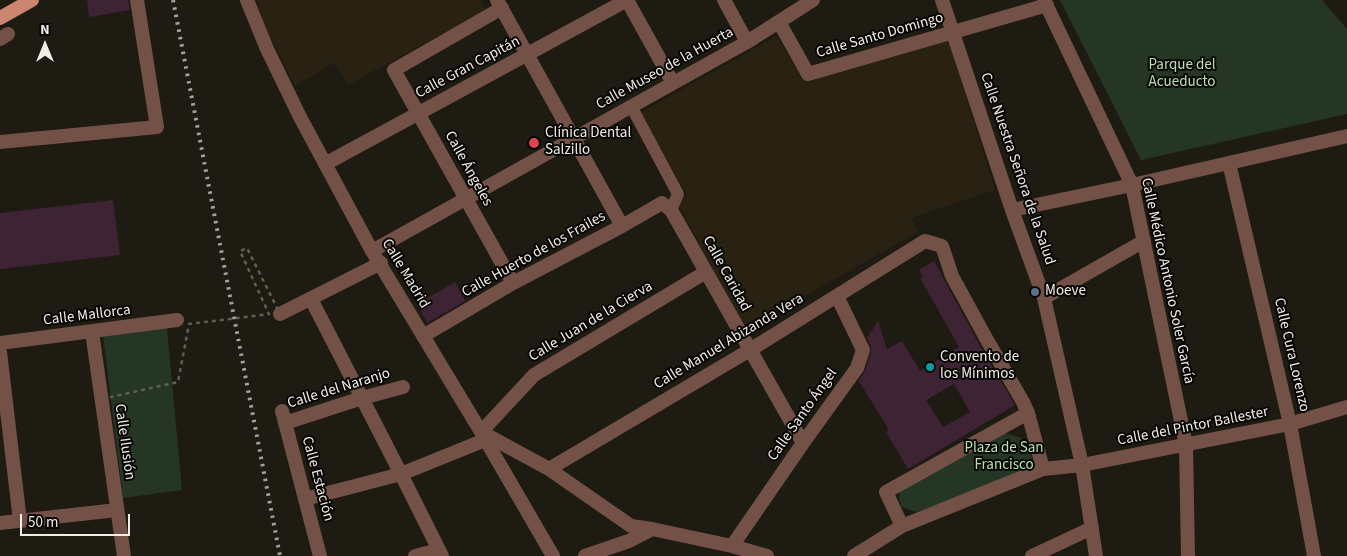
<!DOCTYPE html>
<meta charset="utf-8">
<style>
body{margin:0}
#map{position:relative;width:1347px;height:556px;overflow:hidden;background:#1e1b12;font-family:"Source Sans 3",sans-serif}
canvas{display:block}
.north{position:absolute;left:20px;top:20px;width:50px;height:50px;-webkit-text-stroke:4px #070604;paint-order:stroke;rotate:0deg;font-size:14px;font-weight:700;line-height:20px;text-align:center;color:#efede7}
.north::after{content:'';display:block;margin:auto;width:18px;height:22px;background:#efede7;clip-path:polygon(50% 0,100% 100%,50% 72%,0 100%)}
.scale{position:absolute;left:20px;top:514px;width:110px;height:22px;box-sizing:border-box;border:2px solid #efede7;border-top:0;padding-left:6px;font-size:15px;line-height:18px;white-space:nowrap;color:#efede7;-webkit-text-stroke:4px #070604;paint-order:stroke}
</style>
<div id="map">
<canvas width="1347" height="556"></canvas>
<div class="north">N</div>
<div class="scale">50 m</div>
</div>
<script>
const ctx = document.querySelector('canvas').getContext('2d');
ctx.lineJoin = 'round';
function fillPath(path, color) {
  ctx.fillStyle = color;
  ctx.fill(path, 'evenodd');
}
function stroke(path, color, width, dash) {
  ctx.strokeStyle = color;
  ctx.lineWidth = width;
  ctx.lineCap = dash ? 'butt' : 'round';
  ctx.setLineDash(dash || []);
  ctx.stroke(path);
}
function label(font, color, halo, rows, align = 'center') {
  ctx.font = font + ' "Source Sans 3",sans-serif';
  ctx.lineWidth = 4;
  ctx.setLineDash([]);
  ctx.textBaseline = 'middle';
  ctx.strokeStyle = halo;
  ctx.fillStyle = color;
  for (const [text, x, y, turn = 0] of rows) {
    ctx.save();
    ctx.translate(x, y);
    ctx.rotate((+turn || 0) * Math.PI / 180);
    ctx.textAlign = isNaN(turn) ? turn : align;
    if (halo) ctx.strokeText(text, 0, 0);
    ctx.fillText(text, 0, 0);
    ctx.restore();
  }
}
const education = new Path2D(`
 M256 0H481L486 10 348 85 334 63 295 86 264 24Z
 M776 36 803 79 949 41 995 190 911 218 918 232 745 330 677 202 687 195 640 113Z`);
const green = new Path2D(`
 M1060 0H1322L1347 29V114L1141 160Z
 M167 328 182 490 123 498 103 335Z
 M1003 433C1020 436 1031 440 1032 459 1032 464 1032 466 1030 471L916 512 902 507 899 498 900 490Z`);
const building = new Path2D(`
 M87 0H128L130 10 89 17Z
 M113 200 120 255 0 269V213Z
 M934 261 979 344 1015 405 908 469 886 432 889 430 860 383 858 382 865 371 871 353V346L867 338 878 321 887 349 902 341 920 371 959 347 920 278 923 277 919 270ZM954 384 970 412 943 427 926 400Z
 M455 282 465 301 427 323 417 304Z`);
const pedestrian = new Path2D(`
 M631 106 678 194 671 210`);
const minor = new Path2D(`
 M247 0 267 49 300 117 372 251 481 432 553 556
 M497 0 622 226
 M627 0 673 83
 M724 0 747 42
 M942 0 1012 210 1044 298 1082 465 1096 556
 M1044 0 1132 185 1186 445 1188 556
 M502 8 394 70 513 283
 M779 22 808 74 1047 5
 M0 39 8 34
 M0 142 157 127 137 0
 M1229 163 1290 424 1314 556
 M325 164 627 0
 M1012 210 1132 185 1347 136
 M372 251 747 42 813 0
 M706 272 534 375 481 432 549 469 631 526 652 529 732 546 767 556
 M1044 298 1144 241
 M311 299 401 474 442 556
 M280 314 381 263
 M92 332 124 556
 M423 336 513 283 622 226 662 203 671 210 803 443
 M0 343 177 320
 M0 352 20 521
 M282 411 320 556
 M1028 413 886 492 902 526 1043 469 1082 465 1290 424 1347 407
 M285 423 362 398 403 387
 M549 469 750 350 925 241 942 246 952 276 987 340 1023 402 1028 413 1043 469
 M305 499 401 474 485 440
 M0 523 117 510
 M732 546 803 443 857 368 863 350 837 296
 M415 556 438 550
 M585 556 629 541 652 529
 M854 556 902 526
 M1032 556 1092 528`);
const primary = new Path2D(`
 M0 18 32 0`);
const rail = new Path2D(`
 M173 0 280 556`);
const pathBridge = new Path2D(`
 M102 399 178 382 189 324 269 314 240 251 247 248 280 314`);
const markers = [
 [534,143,6,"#e0444e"],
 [1035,292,5,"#5c6f8a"],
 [930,367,5,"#0f9aa8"]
];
const streetNames = [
 ["Calle Santo Domingo",880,36,-16],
 ["Calle Gran Capitán",468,68,-28],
 ["Calle Museo de la Huerta",665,69,-29],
 ["Calle Ángeles",468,169,61],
 ["Calle Nuestra Señora de la Salud",1017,169,71],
 ["Calle Huerto de los Frailes",534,255,-29],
 ["Calle Madrid",405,274,59],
 ["Calle Caridad",726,274,61],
 ["Calle Médico Antonio Soler García",1167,281,78],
 ["Calle Mallorca",87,316,-7],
 ["Calle Juan de la Cierva",591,322,-31],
 ["Calle Manuel Abizanda Vera",729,342,-31],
 ["Calle Cura Lorenzo",1291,355,77],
 ["Calle del Naranjo",339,389,-17],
 ["Calle Santo Ángel",803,415,-55],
 ["Calle del Pintor Ballester",1193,427,-11],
 ["Calle Ilusión",124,442,82],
 ["Calle Estación",317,479,75]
];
const parkNames = [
 ["Parque del",1182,66],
 ["Acueducto",1182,83],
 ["Plaza de San",1004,449],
 ["Francisco",1004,466]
];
const poiNames = [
 ["Clínica Dental",545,134],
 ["Salzillo",545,151],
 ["Moeve",1045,292],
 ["Convento de",940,358],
 ["los Mínimos",940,375]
];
fillPath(education, '#292111');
fillPath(green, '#263624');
fillPath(building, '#3e2335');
stroke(pedestrian, '#735146', 12);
stroke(minor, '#735146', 14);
stroke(primary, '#cc856f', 14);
stroke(rail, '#a4a29b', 4, [2.5, 5]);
stroke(pathBridge, '#615e56', 2.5, [4, 4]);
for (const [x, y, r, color] of markers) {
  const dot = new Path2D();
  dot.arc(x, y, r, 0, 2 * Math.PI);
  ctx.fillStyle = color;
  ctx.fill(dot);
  stroke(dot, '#070604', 2);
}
label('15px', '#efede7', '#070604', streetNames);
label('15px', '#b7e1b0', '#070604', parkNames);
label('15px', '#efede7', '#070604', poiNames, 'left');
</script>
